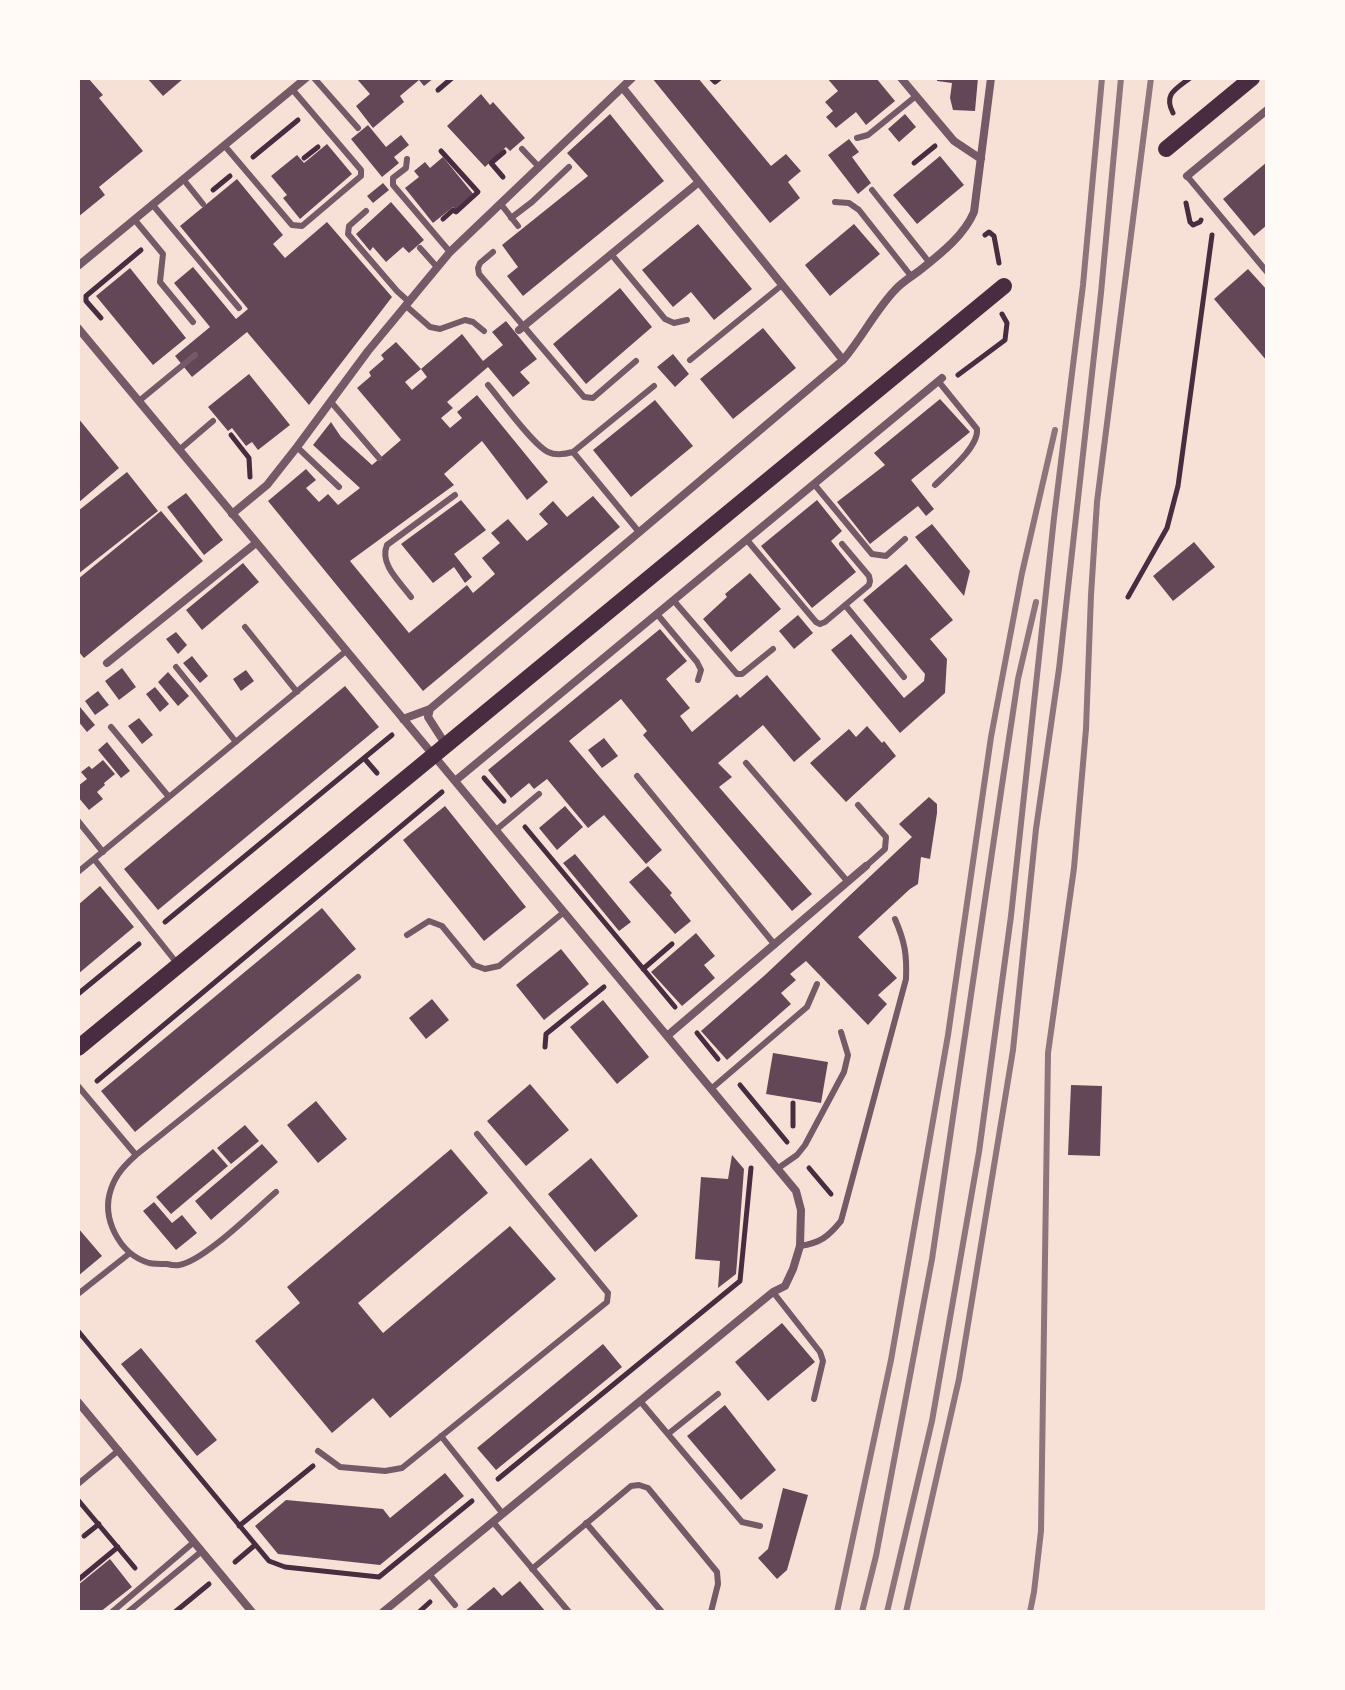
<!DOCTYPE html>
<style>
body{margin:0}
#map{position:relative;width:1345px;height:1690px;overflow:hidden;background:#f7e1d7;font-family:"Sofia Sans Condensed",sans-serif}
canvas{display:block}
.frame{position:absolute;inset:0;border:80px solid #fffaf5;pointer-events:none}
</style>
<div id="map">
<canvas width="1345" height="1690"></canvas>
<div class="frame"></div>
</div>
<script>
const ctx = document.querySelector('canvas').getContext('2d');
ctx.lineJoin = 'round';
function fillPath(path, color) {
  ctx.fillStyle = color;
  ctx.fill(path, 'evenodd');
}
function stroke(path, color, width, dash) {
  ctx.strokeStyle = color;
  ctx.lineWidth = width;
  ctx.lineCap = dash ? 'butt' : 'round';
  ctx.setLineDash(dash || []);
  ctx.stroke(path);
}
const building = new Path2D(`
 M78 78H88L103 95 99 98 143 151 99 187 105 195 78 217Z
 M147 78H184L163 96Z
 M356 78H434L424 86 419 80 400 96 404 102 373 128 356 106 370 94Z
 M652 78H698L771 166 786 154 801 171 788 182 800 198 770 223Z
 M827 78H876L895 101 866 125 856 112 836 128 826 117 833 111 825 102 838 91Z
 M937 78H978L975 111 953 110 950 98 952 83 937 81Z
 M481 94 490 105 493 102 525 138 510 151 506 147 485 167 447 126Z
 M610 114 664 181 523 296 507 276 518 267 502 245 588 176 567 153Z
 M905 114 916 127 899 142 888 129Z
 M368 125 386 147 401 135 409 145 394 157 399 163 382 177 351 139Z
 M849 139 859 152 852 157 871 183 858 194 828 155Z
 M327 144 352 174 300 219 283 198 287 195 271 176 297 155 304 163Z
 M940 156 964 185 917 224 893 195Z
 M443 157 474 195 456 210 453 207 433 223 405 188 419 177 414 171 425 162 430 168Z
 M1267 162V225L1254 236 1223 199Z
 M237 179 283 235 273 244 285 258 327 222 392 297 309 405 247 332 192 377 175 356 210 327 174 283 193 267 236 319 248 309 180 226Z
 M383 183 389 190 373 203 367 196Z
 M391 202 424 240 409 253 403 247 386 262 373 247 370 251 356 234Z
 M698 224 752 289 714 320 691 292 673 307 642 270Z
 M854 224 880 254 830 296 805 265Z
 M130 268 186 338 153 365 96 296Z
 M1248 269 1267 290V361L1214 299Z
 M620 288 652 327 586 384 553 344Z
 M506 321 537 359 520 372 530 383 513 397 488 367 447 402 453 408 441 418 450 428 462 418 457 412 477 395 548 482 527 500 482 441 444 474 454 485 350 561 409 633 467 585 473 593 495 574 482 558 500 543 491 533 508 519 527 541 548 524 539 514 553 501 567 517 593 496 620 527 423 691 268 501 306 469 316 480 306 488 319 502 328 494 338 505 360 488 313 445 331 422 341 437 372 465 401 440 357 388 371 376 369 372 384 359 381 355 396 342 421 369 405 382 412 390 427 377 421 369 462 334 483 361 503 345 492 332Z
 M763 328 796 368 733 419 700 379Z
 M673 354 689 374 675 387 657 367Z
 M249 374 290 425 258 450 252 442 246 446 232 428 228 431 208 407Z
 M940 399 970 432 911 480 934 509 926 516 918 506 870 544 837 502 885 465 874 453Z
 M655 400 693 446 631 497 593 450Z
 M78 418 119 468 78 503Z
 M127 472 158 511 78 574V511Z
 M186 493 223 540 204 555 167 507Z
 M461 500 486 530 454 554 472 577 465 583 454 567 433 583 401 544Z
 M817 500 842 531 831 541 856 572 812 608 761 546Z
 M161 511 203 561 84 658 78 651V579Z
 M932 524 970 571 964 596 915 537Z
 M1194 542 1215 567 1173 601 1153 576Z
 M243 563 259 582 202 630 186 610Z
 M906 564 953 620 930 639 947 659 945 693 900 733 831 650 851 634 904 698 924 681 925 674 863 600Z
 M750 573 781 609 731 652 703 619 727 597 725 594Z
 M798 615 813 633 794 649 779 631Z
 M660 629 687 661 666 679 690 708 680 716 692 732 737 694 740 698 767 675 821 739 794 762 763 725 718 763 732 777 719 787 812 894 792 911 643 735 647 731 621 699 569 741 662 850 646 864 604 815 588 828 547 779 534 789 529 783 511 798 488 770Z
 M176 632 187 645 178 654 166 639Z
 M192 656 208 676 200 683 183 663Z
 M122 668 136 687 119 700 105 681Z
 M246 670 254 681 241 691 233 679Z
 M168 672 189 696 178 706 158 682Z
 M345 686 379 727 158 910 124 869Z
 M155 687 169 704 160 712 146 694Z
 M98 691 109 705 95 715 85 701Z
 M80 707 95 725 87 732 78 721V709Z
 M139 718 153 735 142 744 128 726Z
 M867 726 882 743 884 741 896 756 846 802 810 763 849 729 856 737Z
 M604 738 618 756 602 768 588 750Z
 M107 742 130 771 121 778 98 750Z
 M103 760 115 774 104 783 105 785 97 792 103 799 89 810 78 797V786L87 779 81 772 89 766 92 769Z
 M929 797 937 804V813L930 859 921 857 918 884 910 889 858 937 897 978 878 995 887 1004 868 1025 806 961 790 974 796 980 781 993 791 1004 727 1060 701 1031 765 975 912 837 899 824Z
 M445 806 526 907 484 941 403 840Z
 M565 806 583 827 557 850 539 828Z
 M575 854 631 922 619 931 563 863Z
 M648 866 672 893 670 895 691 921 675 934 629 882Z
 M100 886 134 927 78 974V905Z
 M322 908 356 949 135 1132 101 1091Z
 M696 933 715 956 704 965 715 978 682 1006 651 972Z
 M561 949 589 984 544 1020 516 985Z
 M432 999 449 1020 426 1039 409 1018Z
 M603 1000 649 1057 617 1084 570 1027Z
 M773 1053 828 1062 821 1103 766 1094Z
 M530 1084 569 1130 526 1166 487 1121Z
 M1071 1085 1102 1086 1100 1156 1068 1155Z
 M316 1101 347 1139 318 1163 287 1125Z
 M245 1125 259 1141 231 1164 217 1148Z
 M262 1144 278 1162 211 1220 195 1201Z
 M213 1149 228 1166 171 1214 156 1197Z
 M451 1149 488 1193 358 1303 383 1333 510 1226 556 1279 390 1418 373 1398 332 1433 255 1341 300 1303 287 1287Z
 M732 1155 744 1169 737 1262 736 1274 718 1288 720 1261 695 1259 701 1177 728 1179Z
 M591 1158 638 1216 595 1252 548 1194Z
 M154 1202 172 1223 182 1215 197 1233 176 1250 143 1211Z
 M78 1228 102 1256 78 1276Z
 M782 1323 815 1362 768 1401 735 1362Z
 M603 1344 622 1367 496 1470 477 1448Z
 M141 1348 217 1440 197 1456 121 1364Z
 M725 1405 776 1470 741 1500 687 1436Z
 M445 1473 464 1496 380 1565 278 1554 255 1526 286 1500 383 1509 390 1518Z
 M783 1488 808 1495 787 1570 777 1579 758 1558 768 1549Z
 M110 1559 132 1587 100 1612H81L78 1608V1585Z
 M520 1581 546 1612H464L494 1587 502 1596Z`);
const path = new Path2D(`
 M711 78 715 82 720 78
 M438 90 452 78
 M1173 113C1163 94 1176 89 1190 78
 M441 151 478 192 456 212 453 210 443 219
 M253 157 298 120
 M304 158 318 147
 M914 163 935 146
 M503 177 491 163 504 152
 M213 190 230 176
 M1186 203 1190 222 1193 225 1200 222 1201 220
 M985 235 989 232 994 236 999 263
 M101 318 86 301V296L141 250
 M958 375 1005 340 1007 323 1002 314
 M231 435 249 458 250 477
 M1128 597 1167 528 1178 486 1212 235
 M364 758 377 773
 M484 778 504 801
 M525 827 675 1007
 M165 922 392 735
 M643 969 672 944
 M78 994 139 944
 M697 1033 718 1059
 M545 1047 546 1034 604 987
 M97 1081 442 792
 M740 1085 787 1142
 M793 1126V1103
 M809 1168 831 1194
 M78 1331 269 1561 285 1567 379 1577 472 1501
 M498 1479 740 1281 751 1168
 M78 1500 135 1568
 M239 1526 313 1466
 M84 1536 99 1524
 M235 1562 255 1545
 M78 1580 118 1547
 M175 1612 209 1584
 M419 1612 430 1602`);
const service = new Path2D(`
 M314 78 358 128
 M857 138 868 135 916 96
 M224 145 292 225 302 226 361 176V170L292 89
 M522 149 539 167
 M407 159 406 168 393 178V185L450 252
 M1187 176 1267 272
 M183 179 203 204
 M872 190 929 262
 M835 202 849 203 859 210 911 276
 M500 203 518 226
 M152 204 239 308
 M366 211 349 226 348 234 397 291 408 301
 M511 218 532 202 569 167
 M134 219 163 254 160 282 193 322
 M420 248 437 267
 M493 252 480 263 478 268 479 274 584 397 593 398 636 361
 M611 254 665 319 674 323 687 320
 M405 305 430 327 440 329 465 320 473 322 484 331
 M690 360 782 285
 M488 385C500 399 533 445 548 452 556 456 566 454 573 452L654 386
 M139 401 195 355
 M331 402 379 458
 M297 447 339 487
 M179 450 213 421
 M573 452 639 532
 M814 484 872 554 886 556 905 539
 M935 485C948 472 979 447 977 429L939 382
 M747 540 816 622 820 624 825 622 869 585 870 581 869 576 842 544
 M411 597C400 582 379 564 387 545L455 495
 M674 601 737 674H742L773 649
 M845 605 904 677
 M657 614 697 662 701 670 698 680
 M245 627 297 692
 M176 667 236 742
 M111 727 169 797
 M746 763 848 882
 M637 776 775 945
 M858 805 886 837 885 849 866 866
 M78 821 103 852
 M496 830 539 794
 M94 859 176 962
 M78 872 346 651
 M407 935 429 921 442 926 474 965 485 969 499 966 564 912
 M78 1086 136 1155
 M711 1089 807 1007 817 984
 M777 1169 797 1155 805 1145 844 1072 848 1055 841 1032
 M276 1192C256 1209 203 1262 179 1265 175 1266 171 1265 167 1264 162 1264 154 1264 149 1263 119 1254 101 1218 111 1189 116 1174 125 1165 136 1155L358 977
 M800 1246C820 1243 828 1237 841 1221L906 979C907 955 905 942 895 919
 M773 1292 820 1352 823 1361 814 1399
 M78 1294 130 1253
 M640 1401 742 1522 760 1526
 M668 1434 718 1394
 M441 1436 503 1514
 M318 1451 340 1467 385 1471 402 1468 607 1302 608 1293 477 1134
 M78 1484 119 1450
 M493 1522 569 1612
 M586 1523 662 1612
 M532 1569 631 1486 639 1485 648 1488 717 1572 718 1584 711 1612
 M429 1574 455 1605
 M112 1612 194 1542
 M128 1612 202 1551`);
const minor = new Path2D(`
 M901 78 954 141 981 159
 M623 88 843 360
 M1187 176 1267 110
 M78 266 306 78
 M78 328 796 1191 801 1210 800 1246 793 1269 785 1286 773 1292 383 1612
 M519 330 699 182
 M232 514 267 485 297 447 368 351 450 252 632 78
 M107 663 256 543
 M403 719 430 709
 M446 745 428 717 430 709 843 360C862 338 875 311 895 290 902 282 911 277 919 271 939 255 964 236 974 212L991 78
 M455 781 942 378
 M667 1036 866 866
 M78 1402 252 1612`);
const secondary = new Path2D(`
 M1166 149 1252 78
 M78 1048 1004 286`);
const rail = new Path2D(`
 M837 1612 891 1360 948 1035 991 737 1022 573 1055 430
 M862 1612 876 1556 932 1259 1002 785 1018 679 1036 602
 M887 1612 932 1421 979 1152 1011 916 1054 518 1083 285 1102 78
 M906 1612 959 1379 1013 1050 1036 829 1059 669 1101 293 1121 78
 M1030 1612 1034 1592 1041 1531 1048 1053 1074 868 1086 729 1091 595 1097 502 1151 78`);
fillPath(building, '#644757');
stroke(path, '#4a2c40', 5);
stroke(service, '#755966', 6);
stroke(minor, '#755966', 8);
stroke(secondary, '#4a2c40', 16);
stroke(rail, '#8f747c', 6);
</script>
